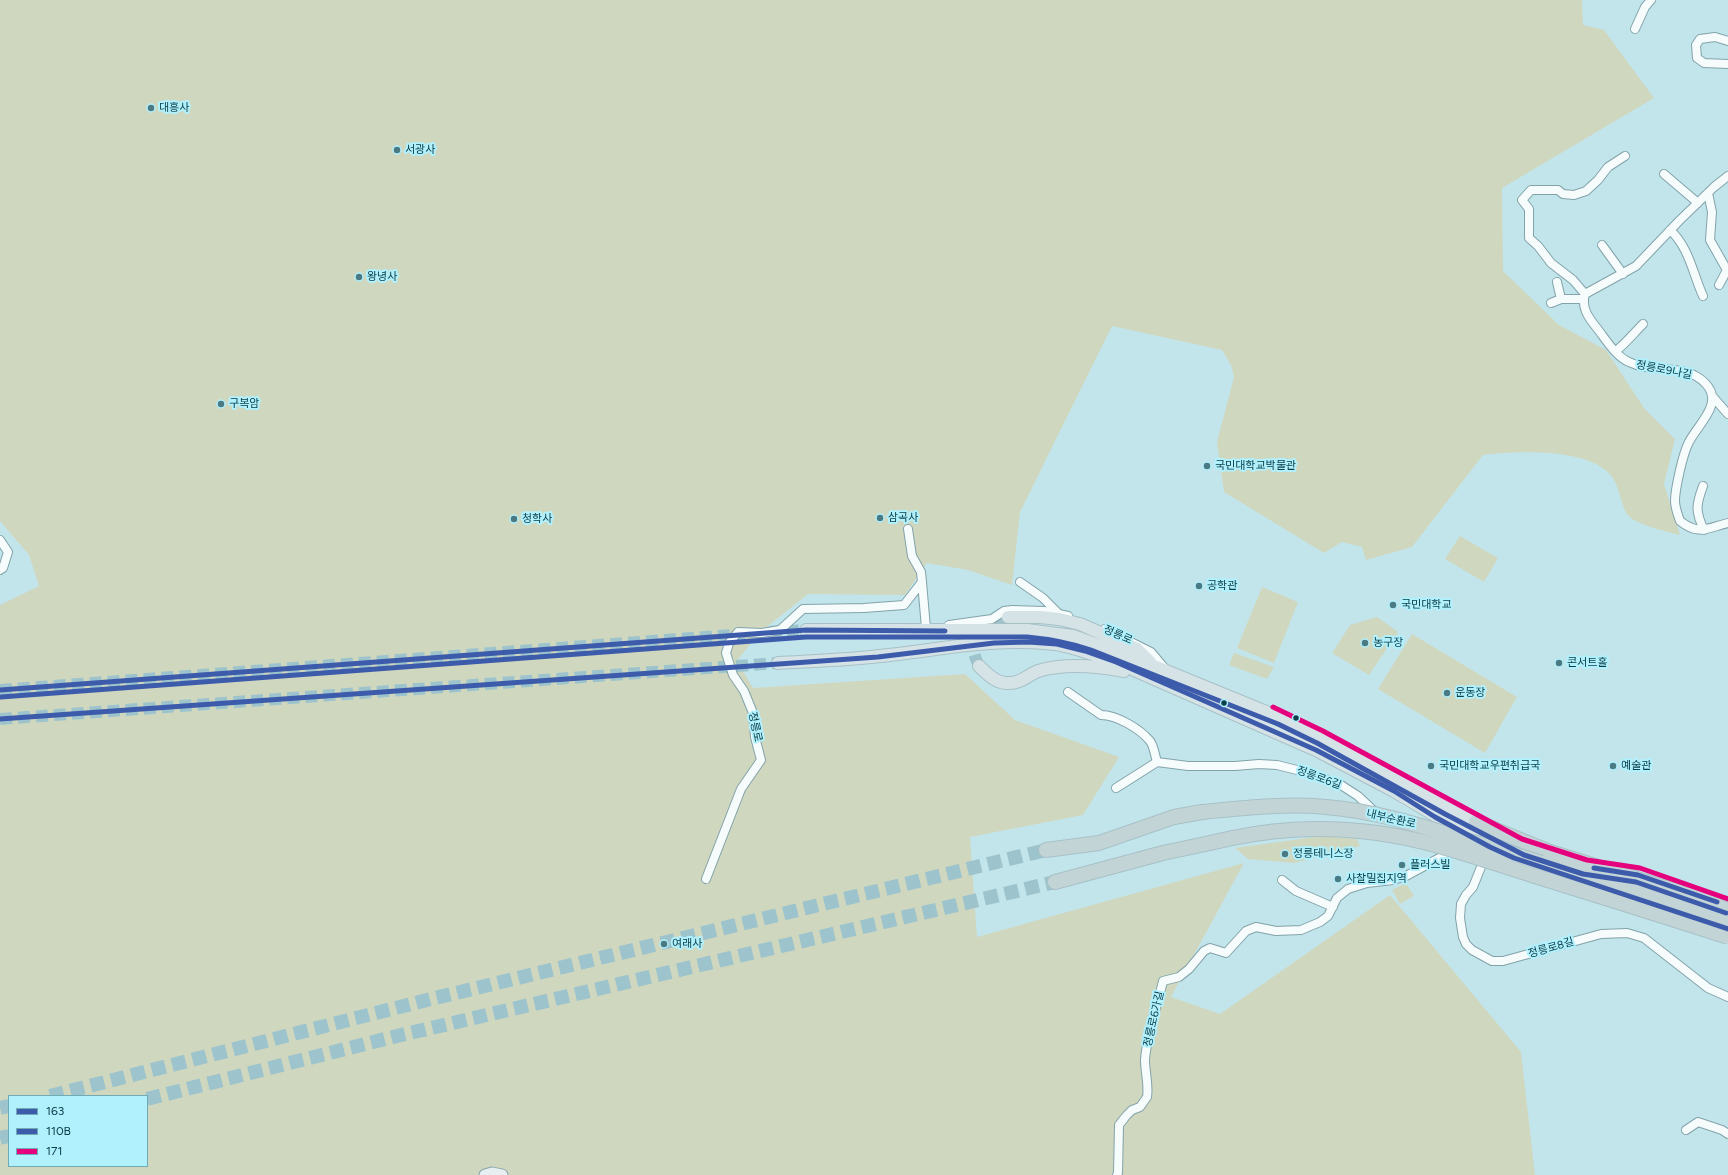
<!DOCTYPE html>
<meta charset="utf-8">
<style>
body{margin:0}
#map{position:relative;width:1728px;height:1175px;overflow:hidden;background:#c2e5ec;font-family:Figtree,sans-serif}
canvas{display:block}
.legend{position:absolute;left:8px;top:1095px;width:140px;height:72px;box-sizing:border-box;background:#b1f0fd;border:1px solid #6faab5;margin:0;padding:5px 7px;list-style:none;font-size:12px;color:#0b404a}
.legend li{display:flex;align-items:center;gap:8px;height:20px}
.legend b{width:20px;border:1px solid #6faab5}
</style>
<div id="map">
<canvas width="1728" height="1175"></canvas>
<ul class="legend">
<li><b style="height:5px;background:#3d5bab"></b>163</li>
<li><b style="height:5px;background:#3d5bab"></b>110B</li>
<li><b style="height:5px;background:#e5007d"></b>171</li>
</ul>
</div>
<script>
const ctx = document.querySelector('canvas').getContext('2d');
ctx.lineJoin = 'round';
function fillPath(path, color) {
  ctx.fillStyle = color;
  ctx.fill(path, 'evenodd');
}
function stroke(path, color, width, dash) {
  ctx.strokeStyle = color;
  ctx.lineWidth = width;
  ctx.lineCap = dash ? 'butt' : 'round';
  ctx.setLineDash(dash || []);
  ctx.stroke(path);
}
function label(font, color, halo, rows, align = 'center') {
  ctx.font = font + ' Figtree,"Noto Sans KR",sans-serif';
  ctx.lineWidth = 4;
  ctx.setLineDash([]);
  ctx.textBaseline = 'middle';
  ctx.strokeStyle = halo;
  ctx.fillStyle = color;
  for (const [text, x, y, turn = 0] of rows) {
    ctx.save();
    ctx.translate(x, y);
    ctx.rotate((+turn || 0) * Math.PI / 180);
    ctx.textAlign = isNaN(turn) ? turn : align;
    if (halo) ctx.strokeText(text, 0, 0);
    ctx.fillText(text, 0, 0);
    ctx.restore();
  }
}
const green = new Path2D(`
 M0 0H1582L1583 25 1604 30 1654 98 1502 188 1503 271 1559 325 1606 350 1644 408 1675 439 1664 484 1680 535C1668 532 1633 524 1627 514 1620 502 1620 488 1612 477 1591 447 1515 451 1483 455L1412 547 1366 560 1362 547 1342 542 1324 553 1224 492 1217 442 1234 377 1231 365 1222 350 1112 326 1020 512 1012 585 968 570 927 563 905 595 808 594 758 634 737 661 753 688 965 674 1015 720 1119 757 1083 815 970 837 977 937 1244 863 1171 997 1220 1014 1390 895 1521 1052 1535 1175H0V605L39 586 29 555 0 521ZM9 1096H147V1166H9Z
 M1460 536 1498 558 1484 582 1445 559Z
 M1262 587 1298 602 1274 663 1237 648Z
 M1377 617 1398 632 1369 675 1332 653 1350 625Z
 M1412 634 1517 697 1485 753 1378 689Z
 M1234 653 1274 667 1267 679 1229 665Z
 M1322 836 1357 839 1360 846 1294 863 1248 859 1235 848Z
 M1406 883 1414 896 1400 904 1392 890Z`);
const primaryTunnel = new Path2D(`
 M769 632 806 630
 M979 666C963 633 980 626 1008 617
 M0 690 745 634
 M0 719 778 663`);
const highwayTunnel = new Path2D(`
 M50 1096 431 999 1046 850
 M147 1099 397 1036 1055 882
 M0 1108 9 1106
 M0 1138 9 1136`);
const street = new Path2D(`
 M1635 29 1645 7 1651 0
 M1728 41 1715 37 1700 39 1696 45 1697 58 1704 63 1728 64
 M1664 174 1698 203
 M1728 176 1714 187 1679 221 1636 266 1585 294C1581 307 1588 317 1596 327 1605 338 1615 356 1629 362 1653 374 1686 362 1706 384 1724 404 1698 424 1689 442 1683 453 1675 489 1675 501 1675 508 1678 515 1680 521 1699 536 1707 528 1728 523
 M1708 193 1712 212 1710 240 1728 272
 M1670 230C1689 247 1693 274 1703 296
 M1602 245 1623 274
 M1557 282 1561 299
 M1719 285 1727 270
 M1585 294 1573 280 1551 263 1538 246 1529 238V209L1522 200 1531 190H1558L1563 194 1574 195 1586 191 1598 180 1608 167 1625 156
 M1551 303 1561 299H1584
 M1616 351C1626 343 1634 333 1643 324
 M1713 397 1728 414
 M1703 486C1696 505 1695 511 1704 530
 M908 529 912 556 921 572 922 582
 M0 540 8 552 3 568 0 570
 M1020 582 1043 598 1058 613
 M949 625 992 619 1004 611 1012 610 1044 611 1068 616
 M1105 629 1151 652 1167 671
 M1068 692 1101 715C1117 715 1140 729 1150 741 1154 746 1155 756 1157 762
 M1116 788 1157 762 1188 766H1235L1259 764 1277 765 1305 772 1341 785 1358 796 1376 813
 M1485 857 1473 887 1466 895 1461 904 1460 918 1463 937 1466 944 1472 950 1492 961H1503L1601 934 1627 933 1644 938 1708 988 1728 997
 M706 879 741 789 761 760 755 737 753 713 744 691 733 675 726 653 729 643 738 632 762 633 780 630 803 609 864 608 904 605 922 582 926 628
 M1282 880 1296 891 1333 907
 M1686 1130 1698 1122 1722 1130 1728 1134
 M1117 1175 1118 1173 1119 1125 1126 1116 1132 1110 1140 1107 1147 1097C1149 1085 1145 1072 1145 1060 1147 1033 1157 1007 1163 981L1179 977 1189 969 1204 951 1210 948 1226 953 1246 931 1256 927 1276 931 1301 930 1320 922 1328 916 1337 898 1348 889 1367 883 1393 880 1406 876 1443 856 1451 848`);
const secondary = new Path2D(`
 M485 1175 492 1173 502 1175`);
const primary = new Path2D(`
 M1008 617H1040L1059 619 1080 624 1137 649 1150 662
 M806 630H1027L1073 636 1154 666 1281 718 1320 737 1483 826
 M778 663C812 661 846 660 880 656 938 650 997 637 1055 644 1076 647 1096 656 1116 662L1316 750 1394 791 1475 839
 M979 666C987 674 996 683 1007 683 1020 684 1028 675 1038 671 1065 663 1097 666 1124 671`);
const highway = new Path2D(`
 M1476 822 1550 852
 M1046 850 1099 843 1174 817 1202 812
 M1055 882 1163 853 1210 843
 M1597 886 1639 902`);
const highwayBridge = new Path2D(`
 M1202 812C1243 808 1285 803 1326 807 1378 811 1428 828 1476 843 1561 868 1644 895 1728 922
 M1210 843C1267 829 1319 825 1377 833 1431 840 1483 860 1535 876 1599 896 1664 916 1728 937
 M1550 852 1698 898 1728 910`);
const bus1 = new Path2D(`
 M0 690 806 630 945 631
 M0 719 878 657 994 643 1028 642 1057 644 1085 651 1116 662 1316 750 1394 791 1435 817 1490 847 1514 858 1728 929
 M1594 868 1638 875 1717 902`);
const bus2 = new Path2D(`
 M1 697 806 637H1027C1049 639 1070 643 1091 650L1278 724 1317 743 1445 814 1524 855 1583 874 1636 882 1726 913`);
const bus3 = new Path2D(`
 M1273 707 1323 731 1522 839 1587 860 1640 868 1728 899`);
const markers = [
 [151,108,4,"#4b7a83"],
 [397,150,4,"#4b7a83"],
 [359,277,4,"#4b7a83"],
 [221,404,4,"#4b7a83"],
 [1207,466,4,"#4b7a83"],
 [880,518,4,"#4b7a83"],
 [514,519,4,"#4b7a83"],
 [1199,586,4,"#4b7a83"],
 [1393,605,4,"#4b7a83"],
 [1365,643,4,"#4b7a83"],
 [1559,663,4,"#4b7a83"],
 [1447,693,4,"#4b7a83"],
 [1224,703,3.5,"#0b404a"],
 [1296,718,3.5,"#0b404a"],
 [1431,766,4,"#4b7a83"],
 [1613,766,4,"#4b7a83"],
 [1285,854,4,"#4b7a83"],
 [1402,865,4,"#4b7a83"],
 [1338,879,4,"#4b7a83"],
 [664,944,4,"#4b7a83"]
];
const poiNames = [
 ["대흥사",159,108],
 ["서광사",405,150],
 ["왕녕사",367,277],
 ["구복암",229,404],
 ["국민대학교박물관",1215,466],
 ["삼곡사",888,518],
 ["청학사",522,519],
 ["공학관",1207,586],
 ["국민대학교",1401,605],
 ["농구장",1373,643],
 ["콘서트홀",1567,663],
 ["운동장",1455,693],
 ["국민대학교우편취급국",1439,766],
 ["예술관",1621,766],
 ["정릉테니스장",1293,854],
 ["플러스빌",1410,865],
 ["사찰밀집지역",1346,879],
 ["여래사",672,944]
];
const streetNames = [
 ["정릉로9나길",1664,370,11],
 ["정릉로",1118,635,24],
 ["정릉로",755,727,78],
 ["정릉로6길",1319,778,20],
 ["내부순환로",1391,819,13],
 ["정릉로8길",1551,948,-16],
 ["정릉로6가길",1154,1019,-77]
];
fillPath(green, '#d0d7bf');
stroke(primaryTunnel, '#9dc4cc', 12, [12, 6]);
stroke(highwayTunnel, '#9dc4cc', 14, [14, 7]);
stroke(street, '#82a3a9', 10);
stroke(secondary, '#82a3a9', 13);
stroke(primary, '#a7c1c6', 14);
stroke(highway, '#a7c1c6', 16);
stroke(street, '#f6fbfc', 8);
stroke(secondary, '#e7eff1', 11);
stroke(primary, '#d6e3e6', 12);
stroke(highway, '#c3d4d7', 14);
stroke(highwayBridge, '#a7c1c6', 16, []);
stroke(highwayBridge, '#c3d4d7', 14);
stroke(bus1, '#3d5bab', 5);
stroke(bus2, '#3d5bab', 5);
stroke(bus3, '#e5007d', 5);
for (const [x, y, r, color] of markers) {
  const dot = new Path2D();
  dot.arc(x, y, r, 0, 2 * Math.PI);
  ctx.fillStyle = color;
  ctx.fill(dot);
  stroke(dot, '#b1f0fd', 1.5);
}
label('11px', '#0b404a', '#b1f0fd', poiNames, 'left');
label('11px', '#0b404a', '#b1f0fd', streetNames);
</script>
